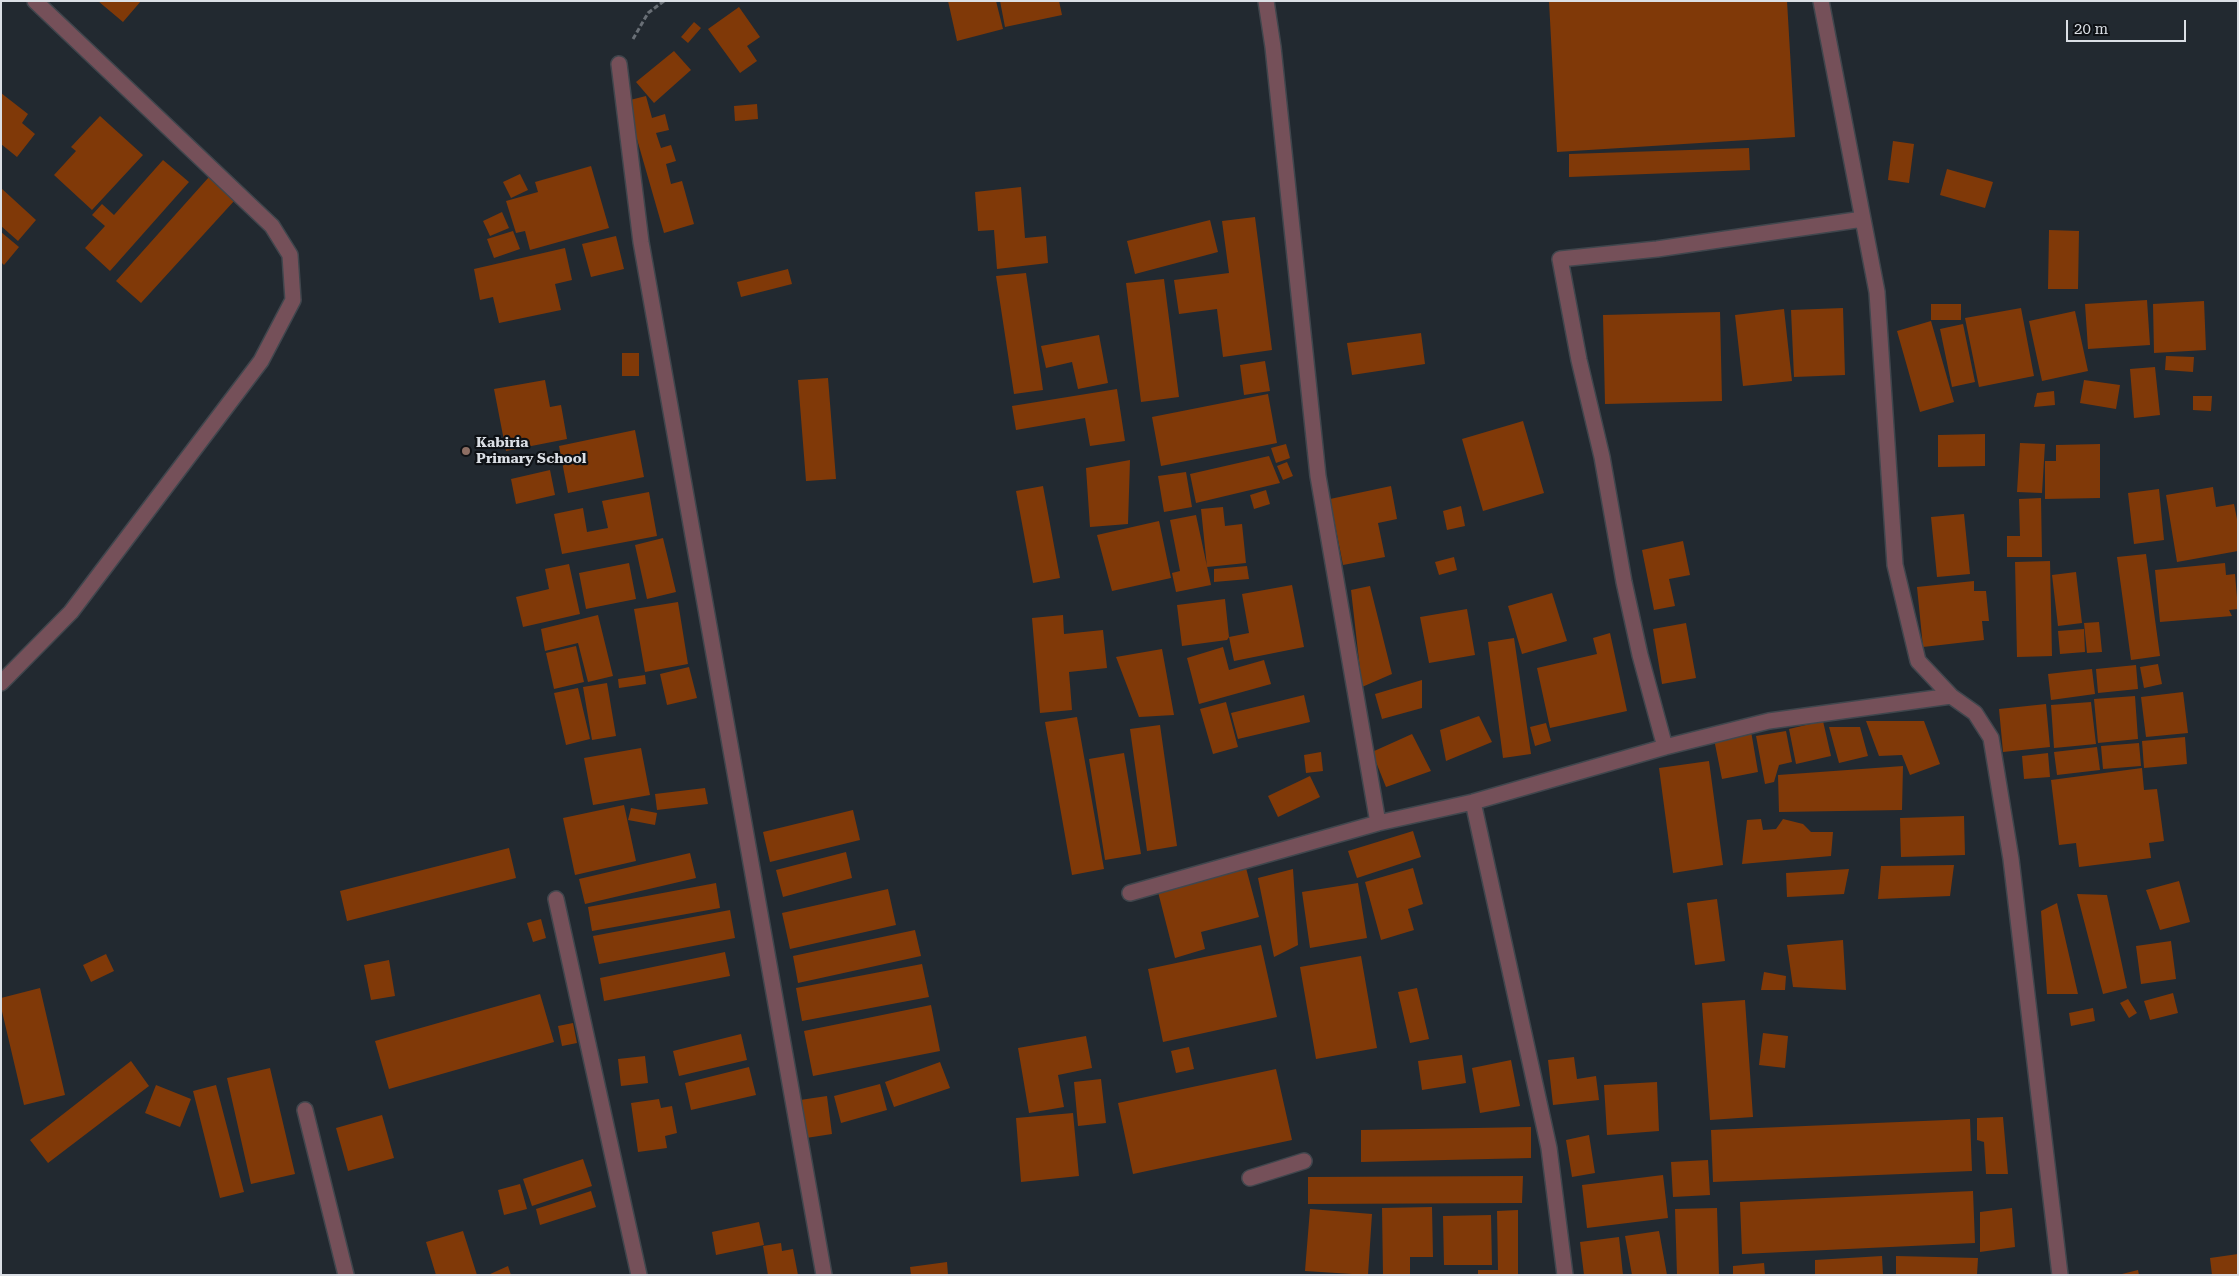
<!DOCTYPE html>
<style>
body{margin:0}
#map{position:relative;width:2239px;height:1276px;overflow:hidden;background:#222930;font-family:"Roboto Serif",serif}
canvas{display:block}
.frame{position:absolute;inset:0;border:2px solid #dbdfe5;pointer-events:none}
.scale{position:absolute;left:2066px;top:20px;width:120px;height:22px;box-sizing:border-box;border:2px solid #dbdfe5;border-top:0;padding-left:6px;font-size:15px;line-height:18px;white-space:nowrap;color:#dbdfe5;-webkit-text-stroke:4px #0e1115;paint-order:stroke}
</style>
<div id="map">
<canvas width="2239" height="1276"></canvas>
<div class="frame"></div>
<div class="scale">20 m</div>
</div>
<script>
const ctx = document.querySelector('canvas').getContext('2d');
ctx.lineJoin = 'round';
function fillPath(path, color) {
  ctx.fillStyle = color;
  ctx.fill(path, 'evenodd');
}
function stroke(path, color, width, dash) {
  ctx.strokeStyle = color;
  ctx.lineWidth = width;
  ctx.lineCap = dash ? 'butt' : 'round';
  ctx.setLineDash(dash || []);
  ctx.stroke(path);
}
function label(font, color, halo, rows, align = 'center') {
  ctx.font = font + ' "Roboto Serif",serif';
  ctx.lineWidth = 4.5;
  ctx.setLineDash([]);
  ctx.textBaseline = 'middle';
  ctx.strokeStyle = halo;
  ctx.fillStyle = color;
  for (const [text, x, y, turn = 0] of rows) {
    ctx.save();
    ctx.translate(x, y);
    ctx.rotate((+turn || 0) * Math.PI / 180);
    ctx.textAlign = isNaN(turn) ? turn : align;
    if (halo) ctx.strokeText(text, 0, 0);
    ctx.fillText(text, 0, 0);
    ctx.restore();
  }
}
const building = new Path2D(`
 M98 1H141L123 22Z
 M948 1H996L1003 29 957 41Z
 M1000 1H1059L1062 15 1005 27Z
 M1549 1H1787L1795 137 1557 152Z
 M739 7 760 37 747 46 757 61 740 73 708 29Z
 M694 22 701 28 688 43 681 37Z
 M674 51 691 70 654 103 636 82Z
 M1 93 28 114 22 123 35 134 17 157 1 144Z
 M646 96 652 118 665 114 669 130 656 133 661 148 671 145 676 161 666 164 671 184 682 181 694 224 664 233 626 101Z
 M757 104 758 119 735 121 734 106Z
 M100 116 143 155 92 210 54 175 76 151 71 147Z
 M1893 141 1914 144 1909 183 1888 180Z
 M1749 148 1750 170 1569 177V154Z
 M163 160 189 182 110 271 85 248 105 226 92 215 102 204 114 215Z
 M591 166 609 228 530 250 525 231 516 233 506 201 538 192 535 182Z
 M1947 169 1993 182 1985 208 1940 195Z
 M520 174 528 190 511 198 503 182Z
 M209 177 235 200 141 303 116 281Z
 M1021 187 1025 238 1046 236 1048 263 997 269 994 230 978 231 975 192Z
 M1 188 36 220 18 241 1 226Z
 M502 212 509 228 490 236 483 221Z
 M1255 217 1272 350 1223 357 1217 309 1179 314 1174 280 1229 273 1222 221Z
 M1210 220 1218 252 1135 274 1127 241Z
 M2049 230 2079 231 2078 289H2048Z
 M513 231 520 249 494 258 487 239Z
 M1 232 19 247 4 265 1 262Z
 M616 236 624 269 591 277 582 244Z
 M565 248 572 280 555 284 561 310 499 323 493 297 480 300 474 269Z
 M788 269 792 284 741 297 737 282Z
 M1026 273 1043 390 1014 394 996 276Z
 M1164 279 1179 397 1141 402 1126 283Z
 M2147 300 2150 345 2088 349 2085 304Z
 M2204 301 2206 350 2154 353 2153 304Z
 M1931 304H1961V320H1931Z
 M1843 308 1845 375 1794 377 1791 310Z
 M2021 308 2034 376 1979 387 1965 318Z
 M1784 309 1792 381 1743 386 1735 315Z
 M2075 311 2088 371 2042 381 2029 321Z
 M1720 312 1722 401 1605 404 1603 315Z
 M1931 321 1954 402 1920 412 1897 331Z
 M1963 324 1975 382 1952 387 1940 329Z
 M1421 333 1425 364 1352 375 1347 343Z
 M1099 335 1108 383 1078 389 1072 362 1046 368 1041 346Z
 M622 353H639V376H622Z
 M2166 356 2194 357 2193 372 2165 370Z
 M1265 361 1270 391 1244 395 1240 365Z
 M2155 367 2160 415 2134 418 2130 369Z
 M828 378 836 479 806 481 798 380Z
 M545 380 550 407 561 405 567 439 506 451 494 389Z
 M2084 380 2120 385 2116 409 2080 403Z
 M1117 389 1125 441 1090 446 1085 418 1016 430 1012 406Z
 M2054 391 2055 405 2034 407 2037 393Z
 M1268 394 1277 443 1161 466 1152 417Z
 M2193 396H2212L2211 411 2193 410Z
 M1523 421 1544 493 1483 511 1462 439Z
 M635 430 644 477 568 493 559 446Z
 M1985 434V466L1938 467V435Z
 M2020 443 2045 444 2042 493 2017 492Z
 M1286 444 1290 458 1276 463 1271 448Z
 M2100 444V498L2045 499V461H2056V445Z
 M1269 456 1280 483 1196 503 1190 474Z
 M1130 460 1128 524 1090 527 1086 468Z
 M1287 462 1293 476 1283 480 1277 466Z
 M550 470 555 495 516 504 511 479Z
 M1186 472 1192 507 1164 512 1158 476Z
 M1043 486 1060 578 1033 583 1016 491Z
 M1391 486 1397 519 1378 523 1385 557 1343 565 1330 499Z
 M2213 487 2216 507 2234 504 2238 524V551L2177 562 2166 495Z
 M2159 489 2164 540 2134 544 2128 493Z
 M1266 490 1270 504 1254 509 1250 495Z
 M649 492 657 536 562 554 554 514 583 508 587 532 608 528 602 501Z
 M2041 498 2042 557H2007V536H2020L2019 499Z
 M1461 506 1465 526 1447 530 1443 511Z
 M1223 507 1225 526 1242 524 1246 563 1207 567 1201 509Z
 M1964 514 1970 574 1937 577 1931 517Z
 M1196 515 1211 585 1176 592 1172 573 1180 571 1170 520Z
 M1159 521 1171 578 1112 591 1097 535Z
 M663 538 676 592 647 599 635 545Z
 M1683 541 1690 575 1669 579 1675 606 1654 610 1642 550Z
 M2146 554 2160 656 2131 660 2117 557Z
 M1454 557 1457 570 1439 575 1435 562Z
 M2050 561 2052 656 2017 657 2015 562Z
 M629 563 636 599 586 609 579 573Z
 M2225 563 2226 575 2235 574 2238 609 2229 610 2232 616 2160 622 2155 570Z
 M569 564 580 614 523 627 516 597 549 589 545 569Z
 M1247 566 1249 579 1214 582V569Z
 M2076 572 2082 623 2058 626 2052 575Z
 M1974 581V591H1986L1989 621H1982L1984 640 1923 647 1917 587Z
 M1292 585 1304 647 1234 661 1229 637 1249 633 1242 594Z
 M1370 586 1392 674 1362 687 1351 590Z
 M1552 593 1567 641 1522 654 1508 606Z
 M1225 599 1229 637 1227 640 1182 646 1177 605Z
 M678 602 688 664 645 672 634 609Z
 M1467 609 1475 655 1429 663 1420 617Z
 M598 615 613 676 588 682 578 643 545 651 541 629Z
 M1063 615 1064 634 1103 630 1107 668 1069 672 1072 710 1040 713 1032 618Z
 M2099 622 2102 652 2087 653 2084 623Z
 M1686 623 1696 678 1662 684 1653 629Z
 M2084 629 2085 652 2060 654 2058 631Z
 M1610 633 1627 711 1550 728 1537 668 1597 654 1593 638Z
 M1514 638 1531 754 1503 758 1488 642Z
 M576 646 584 682 554 689 546 653Z
 M1223 647 1229 670 1264 660 1271 684 1199 704 1187 658Z
 M1162 649 1174 715 1139 717 1116 657Z
 M2158 664 2162 684 2144 688 2140 667Z
 M2136 665 2138 689 2098 693 2096 669Z
 M689 667 697 698 667 705 660 674Z
 M2092 669 2095 694 2051 700 2048 674Z
 M645 675 646 684 619 688 618 679Z
 M1422 680V708L1382 719 1375 694Z
 M607 683 616 736 592 740 583 687Z
 M578 688 590 739 566 745 554 693Z
 M2183 692 2188 733 2146 737 2141 697Z
 M1304 695 1310 722 1238 739 1231 713Z
 M2135 696 2138 739 2098 743 2094 699Z
 M1226 702 1238 747 1213 754 1200 709Z
 M2091 702 2096 744 2054 748 2051 705Z
 M2046 704 2050 747 2003 752 1999 709Z
 M1479 716 1492 742 1446 761 1440 730Z
 M1077 717 1104 869 1072 875 1045 722Z
 M1823 721 1831 756 1796 764 1789 729Z
 M1866 721H1924L1940 764 1910 775 1902 755 1879 756Z
 M1546 723 1551 741 1535 746 1530 727Z
 M1160 725 1177 846 1147 851 1130 729Z
 M1829 727H1860L1868 756 1839 763Z
 M1751 731 1758 772 1722 779 1714 739Z
 M1786 731 1792 762 1779 765 1774 782 1765 784 1756 736Z
 M1412 734 1431 771 1386 787 1372 752Z
 M2185 737 2187 764 2144 768 2142 741Z
 M2139 743 2141 766 2103 769 2101 746Z
 M2097 747 2100 770 2057 775 2054 752Z
 M641 748 650 795 593 805 584 758Z
 M1321 752 1323 771 1306 773 1304 755Z
 M1124 753 1141 854 1105 860 1089 759Z
 M2048 753 2050 777 2024 779 2022 756Z
 M1709 761 1723 865 1673 873 1659 768Z
 M1903 766 1902 810 1779 812 1778 775Z
 M2142 768 2144 790 2157 789 2164 841 2149 843 2151 858 2079 867 2076 843 2059 845 2051 780Z
 M1310 776 1320 797 1278 817 1268 796Z
 M705 788 708 804 657 810 655 794Z
 M624 805 636 861 575 875 563 818Z
 M631 808 657 813 655 825 628 820Z
 M853 810 860 840 770 862 763 832Z
 M1964 816 1965 855 1901 857 1900 818Z
 M1761 819 1763 830 1776 829 1783 819 1803 824 1811 832H1833L1831 856 1742 864 1747 820Z
 M1413 831 1421 857 1357 878 1348 851Z
 M509 848 516 878 347 921 340 891Z
 M846 852 852 878 783 897 776 870Z
 M690 853 696 878 585 904 579 879Z
 M1954 865 1950 896 1878 899 1881 866Z
 M1246 868 1259 917 1201 932 1205 949 1175 958 1158 892Z
 M1413 868 1423 904 1408 909 1414 930 1381 940 1365 882Z
 M1293 869 1298 945 1274 957 1258 878Z
 M1849 869 1844 894 1787 897 1786 873Z
 M2179 881 2190 922 2160 930 2146 890Z
 M716 883 720 908 592 931 588 907Z
 M1358 883 1367 938 1310 948 1302 892Z
 M888 889 896 925 790 949 782 913Z
 M2077 894 2107 895 2127 988 2103 994Z
 M1717 899 1725 961 1695 965 1687 903Z
 M2057 903 2078 994H2047L2041 911Z
 M730 910 735 938 599 964 593 936Z
 M541 919 546 938 533 942 527 923Z
 M915 930 921 956 798 983 793 956Z
 M1843 940 1846 990 1793 987 1787 945Z
 M2171 941 2176 979 2141 984 2136 946Z
 M1261 945 1277 1017 1163 1042 1148 969Z
 M725 952 730 976 604 1001 600 978Z
 M106 954 114 971 91 982 83 965Z
 M1361 956 1377 1048 1316 1059 1300 967Z
 M389 960 395 996 371 1000 364 965Z
 M922 964 929 997 802 1021 796 988Z
 M1764 972 1786 976 1785 990H1761Z
 M40 988 65 1095 24 1105 1 1007V998Z
 M1417 988 1429 1039 1410 1043 1398 992Z
 M2173 993 2178 1013 2150 1020 2144 1001Z
 M540 994 554 1042 389 1089 375 1041Z
 M2128 999 2137 1013 2129 1018 2120 1003Z
 M1745 1000 1753 1117 1710 1120 1702 1003Z
 M931 1005 940 1051 813 1076 804 1031Z
 M2093 1008 2095 1021 2071 1026 2069 1013Z
 M573 1023 577 1043 562 1046 558 1026Z
 M1763 1033 1788 1036 1785 1068 1759 1065Z
 M741 1034 747 1060 679 1076 673 1051Z
 M1086 1036 1092 1068 1058 1075 1064 1107 1029 1113 1018 1048Z
 M1189 1047 1194 1069 1176 1073 1171 1051Z
 M1462 1055 1466 1083 1422 1090 1418 1061Z
 M645 1056 648 1083 621 1086 618 1059Z
 M1574 1057 1577 1079 1596 1076 1599 1100 1553 1105 1548 1060Z
 M1511 1060 1520 1106 1480 1113 1472 1068Z
 M131 1061 149 1086 48 1163 30 1140Z
 M940 1062 950 1088 894 1107 885 1082Z
 M749 1067 756 1095 691 1110 685 1083Z
 M270 1068 295 1174 251 1184 227 1078Z
 M1276 1069 1292 1140 1133 1174 1118 1103Z
 M1101 1079 1106 1123 1078 1126 1074 1082Z
 M1657 1082 1659 1131 1607 1135 1604 1085Z
 M880 1084 887 1110 841 1123 834 1096Z
 M156 1085 191 1099 180 1127 145 1113Z
 M216 1085 244 1192 220 1198 193 1091Z
 M827 1096 832 1134 806 1138 800 1100Z
 M659 1099 661 1108 672 1106 677 1133 665 1136 667 1148 638 1152 631 1103Z
 M1073 1113 1079 1176 1021 1182 1016 1118Z
 M382 1115 394 1158 348 1171 336 1128Z
 M2003 1117 2008 1174H1986L1984 1142 1977 1140V1118Z
 M1970 1119 1972 1171 1713 1182 1711 1130Z
 M1531 1127V1158L1361 1162V1130Z
 M1589 1135 1595 1173 1572 1177 1566 1140Z
 M583 1159 592 1186 532 1206 523 1179Z
 M1708 1160 1710 1195 1673 1197 1671 1162Z
 M1663 1175 1668 1218 1587 1228 1582 1185Z
 M1523 1176 1522 1203 1308 1204V1177Z
 M520 1184 527 1209 504 1215 498 1190Z
 M591 1191 596 1207 540 1225 536 1209Z
 M1973 1191 1975 1243 1742 1254 1740 1202Z
 M1432 1207 1433 1257H1410V1275H1383L1382 1208Z
 M1717 1208 1719 1275H1677L1675 1209Z
 M2012 1208 2015 1247 1980 1252V1212Z
 M1310 1209 1372 1214 1368 1275 1305 1271Z
 M1518 1210V1275H1478V1270H1498L1497 1211Z
 M1491 1215 1492 1265H1444L1443 1216Z
 M759 1222 764 1245 716 1255 712 1232Z
 M463 1231 477 1275H436L426 1242Z
 M1659 1231 1667 1275H1632L1625 1236Z
 M1619 1237 1623 1275H1584L1580 1242Z
 M781 1243 782 1251 793 1249 798 1275H768L763 1246Z
 M2238 1254V1275H2212L2210 1258Z
 M1882 1256 1883 1275H1815V1260Z
 M1896 1256 1978 1258 1977 1275H1896Z
 M947 1262 948 1275H911L910 1267Z
 M1764 1263 1765 1275H1733V1266Z
 M508 1266 511 1275H488Z
 M2138 1270 2139 1275H2122V1274Z`);
const path = new Path2D(`
 M633 39 648 13 664 1`);
const minor = new Path2D(`
 M1266 1 1273 47 1318 476 1378 823
 M1821 1 1877 292 1895 565 1918 661 1951 696 1975 713 1991 738 2011 859 2060 1275
 M619 64 641 242 824 1275
 M1 683 71 612 261 361 293 300 290 255 272 226 35 1
 M1665 747 1640 655 1624 582 1602 457 1579 360 1560 259 1657 249 1863 219
 M1473 802 1549 1148 1565 1275
 M1130 893 1378 823 1473 802 1665 747 1769 721 1951 696
 M556 899 639 1275
 M305 1110 346 1275
 M1250 1178 1304 1161`);
const markers = [
 [466,451,5,"#8d6e63"]
];
const poiNames = [
 ["Kabiria",476,443],
 ["Primary School",476,459]
];
fillPath(building, '#803908');
stroke(minor, '#40464d', 18);
stroke(path, '#696f76', 3, [5, 2.5]);
stroke(minor, '#755059', 15);
for (const [x, y, r, color] of markers) {
  const dot = new Path2D();
  dot.arc(x, y, r, 0, 2 * Math.PI);
  ctx.fillStyle = color;
  ctx.fill(dot);
  stroke(dot, '#0e1115', 2);
}
label('bold 14px', '#dbdfe5', '#0e1115', poiNames, 'left');
</script>
